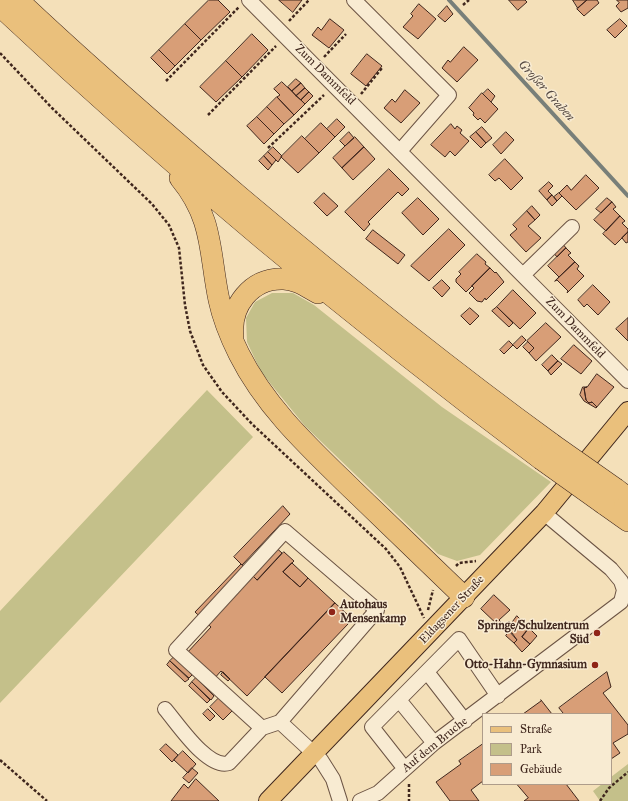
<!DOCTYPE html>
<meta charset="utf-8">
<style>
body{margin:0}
#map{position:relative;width:628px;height:801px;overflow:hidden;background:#f4e0b9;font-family:"IM FELL Great Primer",serif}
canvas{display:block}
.legend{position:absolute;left:482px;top:713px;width:130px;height:72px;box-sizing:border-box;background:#f8ebd2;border:1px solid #ae9c8a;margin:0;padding:5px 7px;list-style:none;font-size:12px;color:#3f261d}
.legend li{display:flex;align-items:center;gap:8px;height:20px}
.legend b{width:20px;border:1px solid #ae9c8a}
</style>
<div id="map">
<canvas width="628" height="801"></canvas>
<ul class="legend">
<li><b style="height:5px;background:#eac07c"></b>Straße</li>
<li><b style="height:11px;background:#c4c08a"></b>Park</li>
<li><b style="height:11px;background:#d89e77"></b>Gebäude</li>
</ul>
</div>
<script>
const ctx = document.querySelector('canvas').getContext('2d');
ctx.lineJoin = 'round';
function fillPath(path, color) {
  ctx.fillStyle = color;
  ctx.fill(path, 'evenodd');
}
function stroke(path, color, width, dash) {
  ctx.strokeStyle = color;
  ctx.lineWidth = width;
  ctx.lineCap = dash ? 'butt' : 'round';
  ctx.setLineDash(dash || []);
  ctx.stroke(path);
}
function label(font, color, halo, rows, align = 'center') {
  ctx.font = font + ' "IM FELL Great Primer",serif';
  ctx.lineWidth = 3;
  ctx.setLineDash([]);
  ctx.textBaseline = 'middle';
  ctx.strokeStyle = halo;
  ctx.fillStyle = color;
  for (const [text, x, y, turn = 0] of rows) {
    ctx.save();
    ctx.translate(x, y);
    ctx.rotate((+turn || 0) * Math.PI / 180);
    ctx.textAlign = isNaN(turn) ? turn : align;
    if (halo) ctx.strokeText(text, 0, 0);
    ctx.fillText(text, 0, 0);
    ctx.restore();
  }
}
const green = new Path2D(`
 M272 293H293L314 305 442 407 551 482 480 555 457 561 438 554 305 426 261 372 247 342 246 318 255 302Z
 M207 390 253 437 0 703V611Z
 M628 764V801H600L593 791 602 784H611V777Z`);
const stream = new Path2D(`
 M449 0 628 196`);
const building = new Path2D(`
 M209 0H218L230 12 201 40 185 24Z
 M279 0H302L293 12Z
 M509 0H525L527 2 518 10Z
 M573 0H587L578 8Z
 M587 0H597L599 3 584 16 577 9Z
 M617 0H628V8L621 12 616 6 619 3Z
 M419 4 436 19 418 39 403 27 413 16 411 14Z
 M447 6 453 14 445 22 438 16Z
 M330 19 344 30 329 48 312 35 318 27 321 30Z
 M620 19 627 26 615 38 607 30Z
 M185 24 201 40 175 66 159 50Z
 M252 34 268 50 242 77 226 61Z
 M464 47 478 60 457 82 442 68 448 60 450 62Z
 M159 50 175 66 167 74 151 58Z
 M367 54 382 66 366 86 351 74Z
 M226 61 242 77 216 102 200 87Z
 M296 79 301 83 292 91 288 87Z
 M282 82 305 104 294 115 277 97 280 95 274 89Z
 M301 83 305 88 296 96 292 91Z
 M305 88 309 92 301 100 296 96Z
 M488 89 495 96 491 102 483 94Z
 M405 90 420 103 401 123 384 108 392 99 395 102Z
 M309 92 313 96 305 104 301 100Z
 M482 93 498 109 485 123 480 118 478 120 473 115 474 113 469 108Z
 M277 97 294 115 284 124 267 107Z
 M267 107 284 124 274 134 257 117Z
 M257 117 274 134 264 144 247 126Z
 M337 119 345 127 335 137 327 129Z
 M321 123 335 137 319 153 305 139Z
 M451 124 455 129 457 126 462 130 460 133 469 141 455 156 450 151 445 157 431 145Z
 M482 127 492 138 486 143 476 132Z
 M349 132 354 138 345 146 340 141Z
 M476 132 486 143 481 148 470 137Z
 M506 132 514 140 501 154 493 145Z
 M302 136 319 153 298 173 281 157Z
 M355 137 364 147 342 168 333 158Z
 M273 147 282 156 278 162 268 152Z
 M364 147 375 159 353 180 342 168Z
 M268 152 276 160 272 165 264 156Z
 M264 156 272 165 268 170 259 161Z
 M505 159 523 178 511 190 499 178 495 181 489 175Z
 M389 169 409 189 402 196 398 192 368 222 370 224 364 231 345 212Z
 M586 175 599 188 576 210 559 193 567 185 571 190Z
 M549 182 553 186 548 191 552 195 547 200 539 191Z
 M324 193 338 206 327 216 314 203Z
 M559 193 562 196 557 201 554 197Z
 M552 195 557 201 552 206 547 200Z
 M418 198 439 219 423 235 402 213Z
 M607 198 612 202 601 213 596 209Z
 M612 202 616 207 613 209 620 216 606 231 594 220Z
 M532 206 540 215 535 220 527 211Z
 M527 211 535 220 528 226 541 238 526 252 510 235 517 229 513 225Z
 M620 216 625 221 622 223 628 229V232L615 245 603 234Z
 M449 229 465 245 429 281 411 266Z
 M373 230 405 255 398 264 366 239Z
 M628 232V242L626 243 622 238Z
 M562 243 566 248 557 257 553 252Z
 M566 248 571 253 568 255 575 262 555 281 559 277 548 266Z
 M477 254 486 262 485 264 490 268 466 292 456 282V279L461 274 459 272Z
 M575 262 579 266 577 269 584 276 567 293 568 291 557 280 555 281Z
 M490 268 495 273 496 272 504 282 486 300 485 298 482 302 477 301 469 293 474 288 472 286Z
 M442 280 450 288 442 297 433 288Z
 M593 285 610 302 598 315 587 304 584 307 578 300Z
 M513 290 536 313 520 329 497 307Z
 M497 307 513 323 509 327 492 311Z
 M470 308 479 316 470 325 461 316Z
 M628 318V341L616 329Z
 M546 323 561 337 536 361 529 353 534 348 527 341Z
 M522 336 526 340 517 349 513 345Z
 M509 341 513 345 504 354 500 350Z
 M528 342 534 348 529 353 523 347Z
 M574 345 592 361 581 374 561 359Z
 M552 355 558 361 548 371 542 365Z
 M558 361 562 364 551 375 548 371Z
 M597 374 614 387 596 408 597 407 592 402 589 403 586 400 584 388 587 387Z
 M583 387H587L584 388 586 400 589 403 592 402 597 407 596 408 584 401 580 395Z
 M283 506 290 514 242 565 234 557Z
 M273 545 282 553 257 580 248 571Z
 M284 552 294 561 283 572 300 587 308 578 335 603 247 696 221 671 213 680 186 654 211 627 195 612 241 564 257 580Z
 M292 563 308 578 300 587 283 572Z
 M494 595 510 610 499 620 503 624 500 627 481 609Z
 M335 603 348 615V624L282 693 265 677Z
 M517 616 529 628 522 637 530 644 522 652 514 643 517 640 512 633 509 631 507 633 502 629 509 621 511 623Z
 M529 628 537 636 530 644 522 637Z
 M509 631 517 640 514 643 506 636Z
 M174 657 192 675 189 678 170 661Z
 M170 661 189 679 185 682 167 665Z
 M223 672 230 679 228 681 221 675Z
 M607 672 611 687 603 693 628 725V734L613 743 620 753 611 759V714H562L563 713 559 708Z
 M196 678 214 696 211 700 192 682Z
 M192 682 210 700 207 703 189 686Z
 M219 698 232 711 223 720 210 707Z
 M541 700 552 714H523L541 701Z
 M208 709 215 716 210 721 203 714Z
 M166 744 178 755 172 762 160 750Z
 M483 744V781L471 790 479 801H450L436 782 461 764 459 761Z
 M183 751 196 764 188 773 174 760Z
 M192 768 198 773 189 783 183 778Z
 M196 779 219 801H171L184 784 188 788Z
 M517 784H566L579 801H524L528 798Z`);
const path = new Path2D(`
 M463 5 469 0
 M289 21 309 0
 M0 53 52 108 152 204 169 225 179 248 185 305 190 331 203 365 222 392 252 424 386 549 400 567 424 618
 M324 57 346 34
 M166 81 239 7
 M361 94 382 68
 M208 115 276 46
 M268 148 324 95
 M456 566 459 563 476 561
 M428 610 433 590
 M0 760 47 801
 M409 784V801
 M600 801 609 788 628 772`);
const minor = new Path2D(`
 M249 0 628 381
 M354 0 449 95 400 151
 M523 275 572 227
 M427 672 465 721
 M399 700 434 743
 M165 709C178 724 208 770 229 763L262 728
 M280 722 262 728 176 650 285 531 377 610 280 722 321 760 333 779 340 801
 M405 769 372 727 459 639 498 696
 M360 801 378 793 434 743 621 602 624 590 621 581 611 569 544 513`);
const major = new Path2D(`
 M268 801 544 513 628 411`);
const highway = new Path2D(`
 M18 0C90 68 165 133 240 197 342 283 445 366 552 444
 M0 6C171 167 353 318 541 459
 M180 178C214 219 209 253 219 300 223 319 230 336 239 354 266 408 310 448 353 490 390 526 427 561 464 597
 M233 336C230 306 251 278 283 279 296 279 307 287 318 293
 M616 489 628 498
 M604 504 628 521`);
const highwayBridge = new Path2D(`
 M552 444 616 489
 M541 459 604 504`);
const markers = [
 [332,612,4,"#8f2418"],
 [597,633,4,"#8f2418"],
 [595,665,4,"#8f2418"]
];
const streetNames = [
 ["Zum Dammfeld",325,75,45],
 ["Zum Dammfeld",575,328,46],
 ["Eldagsener Straße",452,610,-47],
 ["Auf dem Bruche",435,745,-39]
];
const poiNames = [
 ["Autohaus",340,605,"left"],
 ["Mensenkamp",340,619,"left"],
 ["Springe/Schulzentrum",589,626],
 ["Süd",589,640],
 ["Otto-Hahn-Gymnasium",587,665]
];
const waterNames = [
 ["Großer Graben",546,91,48]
];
fillPath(green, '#c4c08a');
stroke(stream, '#787f79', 4);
fillPath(building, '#d89e77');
stroke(building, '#3f261d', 1);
stroke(minor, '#6c5444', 16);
stroke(major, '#3f261d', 20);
stroke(highway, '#3f261d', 22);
stroke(path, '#3f261d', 2.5, [3, 2]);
stroke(minor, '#f8ebd2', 14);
stroke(major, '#eac07c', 18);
stroke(highway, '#eac07c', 21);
stroke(highwayBridge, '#3f261d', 22, []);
stroke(highwayBridge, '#eac07c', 21);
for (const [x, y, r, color] of markers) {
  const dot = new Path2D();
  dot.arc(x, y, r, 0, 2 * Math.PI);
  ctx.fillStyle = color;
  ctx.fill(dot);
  stroke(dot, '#f8ebd2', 1.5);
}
label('12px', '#3f261d', '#f8ebd2', streetNames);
label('bold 12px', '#3f261d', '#f8ebd2', poiNames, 'right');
label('italic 13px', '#574b44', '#f8ebd2', waterNames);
</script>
